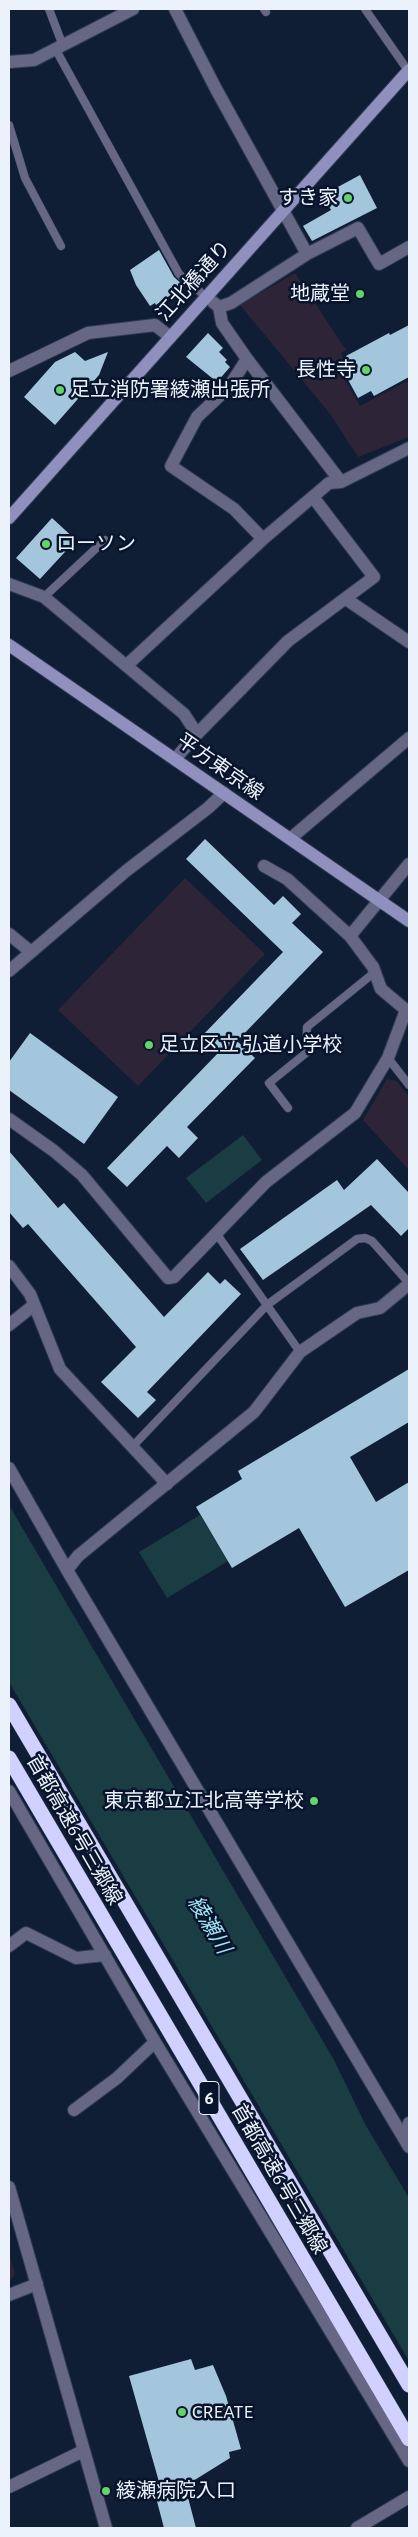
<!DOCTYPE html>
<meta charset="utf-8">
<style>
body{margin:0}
#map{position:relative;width:418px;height:2537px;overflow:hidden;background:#101e35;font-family:"Alegreya Sans",sans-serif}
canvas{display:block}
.frame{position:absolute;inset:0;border:10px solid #ecf2fc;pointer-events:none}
</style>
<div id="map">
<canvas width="418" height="2537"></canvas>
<div class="frame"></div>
</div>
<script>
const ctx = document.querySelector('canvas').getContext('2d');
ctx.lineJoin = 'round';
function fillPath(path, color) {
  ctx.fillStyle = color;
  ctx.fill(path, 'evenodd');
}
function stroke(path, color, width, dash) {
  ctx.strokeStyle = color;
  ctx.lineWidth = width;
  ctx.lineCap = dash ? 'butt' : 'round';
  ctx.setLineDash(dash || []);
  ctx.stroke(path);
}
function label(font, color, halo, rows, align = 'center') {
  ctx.font = font + ' "Alegreya Sans","Noto Sans JP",sans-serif';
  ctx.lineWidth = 5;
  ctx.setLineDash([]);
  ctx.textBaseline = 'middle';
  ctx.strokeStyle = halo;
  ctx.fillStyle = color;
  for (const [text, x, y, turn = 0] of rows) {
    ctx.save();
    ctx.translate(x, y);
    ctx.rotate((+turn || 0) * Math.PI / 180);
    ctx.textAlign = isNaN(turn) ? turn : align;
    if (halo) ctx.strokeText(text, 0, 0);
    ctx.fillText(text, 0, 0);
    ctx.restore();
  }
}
const green = new Path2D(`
 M295 273 346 350 341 353 344 360 337 365 360 406 407 381 409 386V437L358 457 331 415 240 305Z
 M185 878 265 954 138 1086 58 1010Z
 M387 1079 397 1081 409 1097V1170L363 1120Z
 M9 2252 15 2274 9 2282Z`);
const water = new Path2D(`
 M243 1135 262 1160 206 1203 186 1178Z
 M9 1505 334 2060 365 2124 409 2198V2361L9 1682Z
 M200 1515 228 1561 167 1598 139 1552Z`);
const building = new Path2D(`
 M360 175 377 208 312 241 303 226 331 210 323 195Z
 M159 250 174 277 184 286 156 305 155 303 150 306 136 285 130 270Z
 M409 325V377L374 396 371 391 358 398 341 367 349 362 346 356 389 333 390 335Z
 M208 333 223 348 219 352 227 360 225 362 230 367 217 382 186 357Z
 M75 352 85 361 108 352 99 375 55 425 24 397 55 362Z
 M52 518 76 540 40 579 16 558Z
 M205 839 274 905 283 896 301 914 292 923 323 952 237 1041 255 1058 187 1127 198 1138 179 1158 167 1146 127 1187 107 1168 219 1052 202 1036 283 952 186 859Z
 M30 1033 118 1097 84 1144 9 1090V1062Z
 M9 1151 58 1208 64 1203 164 1317 208 1272 220 1284 225 1279 241 1294 147 1392 156 1400 138 1418 101 1382 136 1347 28 1224 23 1228 9 1212Z
 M377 1159 409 1193V1228L401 1236 371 1205 263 1280 240 1249 337 1180 344 1190Z
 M409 1369V1422L350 1457 376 1502 409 1482V1570L345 1607 299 1528 232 1568 196 1507 242 1479 238 1471Z
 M191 2359 195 2370 213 2365 226 2396 241 2449 229 2452 230 2458 185 2486 196 2528H164L154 2490 161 2489 129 2376Z`);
const service = new Path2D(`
 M49 9 63 46
 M264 9 266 12
 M365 9 409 72
 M56 50 179 274 205 296
 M9 125 25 178 61 246
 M44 597 105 540
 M388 1058 409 1085
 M288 1108 269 1083 306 1053 307 1027 375 972
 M216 1233 300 1352
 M132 1447 267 1305 357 1239 365 1238 372 1241 409 1283`);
const minor = new Path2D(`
 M175 9 216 89 307 254
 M9 62 34 60 133 9
 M213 302 219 307 222 323 247 359 341 482
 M219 307 231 303 307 254 358 228 379 264 409 247
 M247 359 229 387 197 417 171 466 234 509 263 539
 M9 371 88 333 155 325 169 336
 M9 584 44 597 184 714 197 734
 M346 599 409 642
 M127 665 263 539 329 483 341 482 409 448
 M175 759 197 734 288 641 374 577 313 497
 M291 838 409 738
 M264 866 287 879 350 936 373 967 381 989 406 1010H409
 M9 934 31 952
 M350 936 409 864
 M9 971 126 871 208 808 224 793
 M9 1119 54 1151 82 1175 168 1278 174 1277 266 1182 355 1113 388 1058 406 1010
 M9 1266 30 1294 60 1369 167 1484
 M9 1325 34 1305
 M9 1468 67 1570 409 2147
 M67 1570 78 1556 254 1412 300 1352 357 1313 380 1308 409 1284
 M9 1791 155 2042 409 2461
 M9 1946 26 1933 76 1958 105 1955
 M74 2110 117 2078 155 2042
 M9 2295 37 2284
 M9 2487 83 2451`);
const tertiary = new Path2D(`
 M404 2137 409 2123
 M9 2187 106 2528
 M357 2528 409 2497`);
const secondary = new Path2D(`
 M9 518 409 70
 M9 645 409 921`);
const motorway = new Path2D(`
 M9 1705 409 2385
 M9 1758 409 2439`);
const markers = [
 [348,198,5,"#62d469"],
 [360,294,5,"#62d469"],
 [366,370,5,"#62d469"],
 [60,390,5,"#62d469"],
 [46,544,5,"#62d469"],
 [149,1045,5,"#62d469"],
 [314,1801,5,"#62d469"],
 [182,2412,5,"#62d469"],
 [106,2491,5,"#62d469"]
];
const shields = [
 [209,2098,20]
];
const shieldNames = [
 ["6",209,2098]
];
const poiNames = [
 ["すき家",338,198,"right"],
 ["地蔵堂",350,294,"right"],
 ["長性寺",356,370,"right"],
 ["足立消防署綾瀬出張所",70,390],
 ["ローソン",56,544],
 ["足立区立 弘道小学校",159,1045],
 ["東京都立江北高等学校",304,1801,"right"],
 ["CREATE",192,2412],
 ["綾瀬病院入口",116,2491]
];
const streetNames = [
 ["江北橋通り",194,281,-48],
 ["平方東京線",220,767,35],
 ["首都高速6号三郷線",74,1830,60],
 ["首都高速6号三郷線",279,2179,60]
];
const waterNames = [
 ["綾瀬川",209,1925,59]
];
fillPath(green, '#2e2438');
fillPath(water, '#1a3c43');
fillPath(building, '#a3c6dd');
stroke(service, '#2f3c51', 9);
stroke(minor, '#2f3c51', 14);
stroke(tertiary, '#2f3c51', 14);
stroke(secondary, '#2f3c51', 14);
stroke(motorway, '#2f3c51', 16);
stroke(service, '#666784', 8);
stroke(minor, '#666784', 12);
stroke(tertiary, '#666784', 12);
stroke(secondary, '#9090bf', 12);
stroke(motorway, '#d0d1fe', 15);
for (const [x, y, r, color] of markers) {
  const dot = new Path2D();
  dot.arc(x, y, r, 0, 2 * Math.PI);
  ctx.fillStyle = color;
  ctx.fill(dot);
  stroke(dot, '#07142b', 2);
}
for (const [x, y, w] of shields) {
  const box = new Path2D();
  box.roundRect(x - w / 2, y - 16.5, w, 33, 4);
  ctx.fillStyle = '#07142b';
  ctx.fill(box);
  stroke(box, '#ecf2fc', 1);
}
label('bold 19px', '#ecf2fc', null, shieldNames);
label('20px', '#ecf2fc', '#07142b', poiNames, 'left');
label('20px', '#ecf2fc', '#07142b', streetNames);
label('italic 21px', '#9fe3f3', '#07142b', waterNames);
</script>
